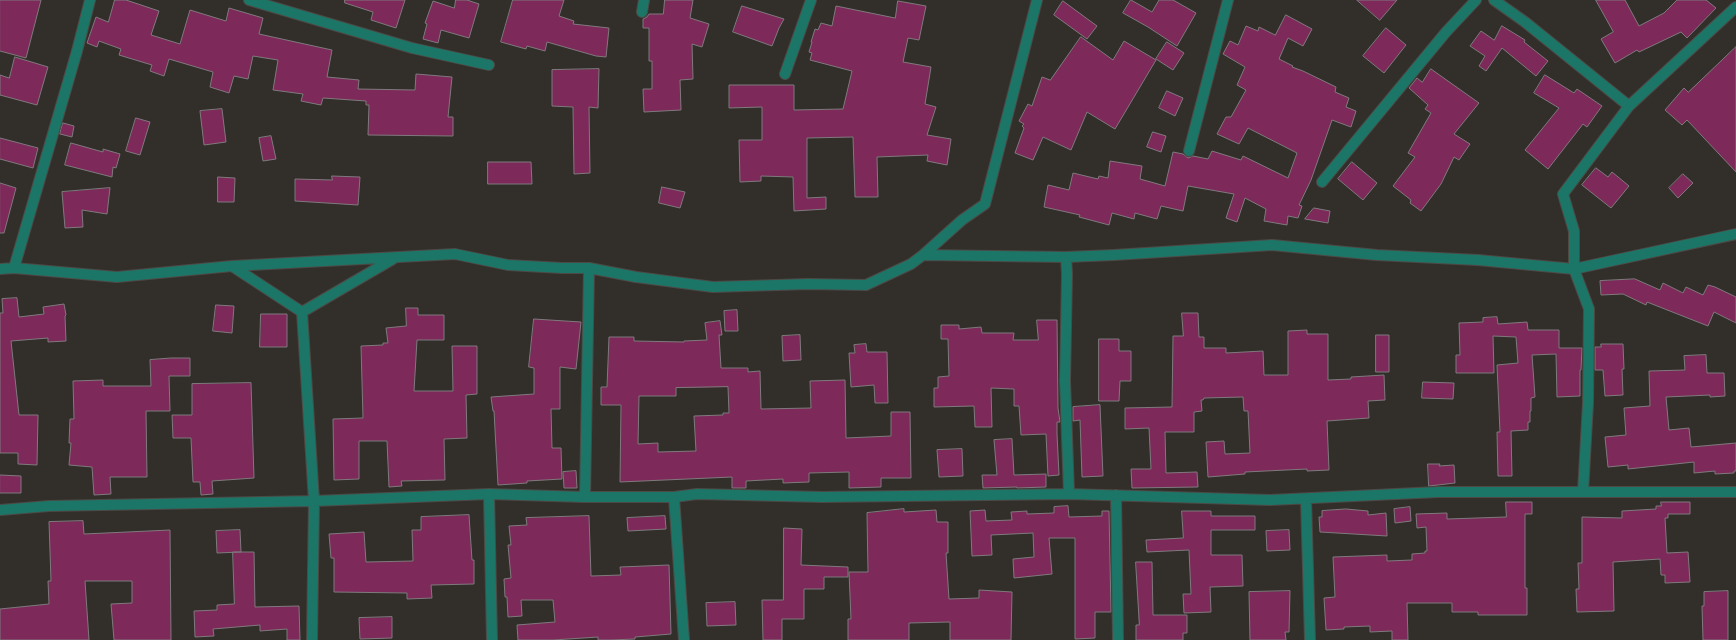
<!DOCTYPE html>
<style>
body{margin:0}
canvas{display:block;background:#322e2a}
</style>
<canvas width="1736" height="640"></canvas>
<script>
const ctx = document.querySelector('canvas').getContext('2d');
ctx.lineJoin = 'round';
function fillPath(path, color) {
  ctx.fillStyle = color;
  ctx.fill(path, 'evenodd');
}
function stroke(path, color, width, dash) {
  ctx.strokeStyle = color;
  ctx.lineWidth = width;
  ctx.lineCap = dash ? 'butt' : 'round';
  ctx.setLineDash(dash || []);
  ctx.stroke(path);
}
const building = new Path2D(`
 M0 0H41L26 58 0 51Z
 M115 0H126L159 11 151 35 180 44 190 10 226 21 229 8 263 18 259 34 332 50 327 77 359 80 358 89 415 90 416 74 452 77 448 117H453V136L368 135 369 105H366V101L323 98 321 105 301 101 303 94 273 90 278 60 253 56 248 79 234 76 229 93 210 87 213 72 169 59 164 76 150 71 152 65 119 55 121 49 99 41 97 47 87 43 96 17 108 22Z
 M345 0H405L396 28 371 20 373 12 345 3Z
 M456 0H467L479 4 469 38 441 30 438 43 423 39 427 24 425 23 433 1 454 8Z
 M513 0H564L559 16 574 21 573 24 609 28 606 57 596 56 547 42 545 51 527 46 526 49 501 42Z
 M665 0H693L690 18 709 24 702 47 692 44 693 79 680 80 681 110 644 112 643 89H652V61H649V28H643V19L647 17 649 14H663Z
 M1131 0 1152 12 1159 0H1173L1196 13 1177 46 1148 27 1123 13Z
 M1357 0H1397L1380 20Z
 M1596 0H1625L1639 26 1664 13 1677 0H1706L1716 8 1687 38 1681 32 1639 52 1637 50 1615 63 1601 39 1613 32Z
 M898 1 926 6 919 40 908 38 903 62 931 67 925 104 936 107 927 135 951 139 947 165 927 161 928 155 877 157 878 197H855L853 137 807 138V198L826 197V209L794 211 793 177 761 176V181L740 182 739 140H762V107L729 108V85H794V110L843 109 852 71 810 60 812 53 809 52 812 42H811L815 29 818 30 821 23 832 26 836 6 895 18Z
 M1063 1 1097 26 1087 39 1054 15Z
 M742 6 784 19 779 28 772 46 733 32Z
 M1286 15 1312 29 1303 46 1288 38 1279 59 1293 66 1292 67 1303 71 1336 87 1335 92 1349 98 1346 107 1356 111 1351 127 1332 120 1311 180 1299 205 1302 206 1298 218 1288 216 1287 225 1264 221 1266 209 1245 198 1237 222 1226 218 1234 194 1188 186 1183 211 1161 206 1157 219 1135 213 1134 219 1112 213 1109 225 1079 217 1080 215 1044 207 1048 185 1069 190 1073 173 1098 179 1099 176 1108 178 1110 161 1142 166 1140 179 1165 186 1173 152 1183 154 1188 158 1193 156 1208 159 1212 151 1241 160 1243 156 1288 178 1297 153 1248 128 1239 144 1217 134 1226 117H1231L1246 90 1237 85 1245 67 1223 54 1230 41 1238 45 1246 26 1258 31 1259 27 1275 35Z
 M1502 26 1525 40 1524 42 1548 61 1536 76 1502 48 1486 71 1479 66 1485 56 1470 46 1481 31 1494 40Z
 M1386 28 1406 45 1384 73 1363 56Z
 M1081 37 1113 60 1124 41 1156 60 1115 129 1087 112 1071 150 1043 137 1033 160 1015 153 1024 128 1022 126 1024 124 1019 121 1028 104 1032 106 1042 77 1050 80Z
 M1167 42 1184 53 1173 70 1156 59Z
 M1736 47V172L1687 120 1682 125 1665 110 1684 88 1688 92Z
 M15 57 48 67 37 105 0 95V75L9 78Z
 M599 69 598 108 589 107 590 173 574 174 573 107 552 106V70Z
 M1431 69 1479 103 1454 134 1470 144 1459 160 1454 157 1441 184 1421 211 1410 203 1411 200 1393 186 1415 157 1408 153 1431 113 1425 109 1428 105 1409 88 1417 78 1422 82Z
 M1545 75 1574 93 1577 89 1602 106 1587 127 1583 124 1548 169 1525 150 1559 108 1534 93Z
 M1167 91 1183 98 1175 116 1159 108Z
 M222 109 226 142 204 145 200 111Z
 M136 118 150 122 140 155 126 151Z
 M63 123 74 126 72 137 60 134Z
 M1153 132 1166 136 1161 152 1147 147Z
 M271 136 276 159 263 161 259 138Z
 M0 138 38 148 33 168 0 159Z
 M71 143 103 152V149L120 154 116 168 113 167 112 177 65 165Z
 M488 162H531L532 184H488Z
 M1352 162 1377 183 1363 200 1338 179Z
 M1596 168 1608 177 1612 172 1629 186 1611 208 1582 185Z
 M1683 174 1693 183 1678 198 1669 188Z
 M332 176 360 177 358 205 295 201V179L332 180Z
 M218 177 235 178 234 202H218Z
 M0 183 16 188 4 233H0Z
 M662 187 685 192 680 208 659 203Z
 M110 188 107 214 82 210 83 227 65 228 62 192Z
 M1314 208 1330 211 1328 223 1305 219Z
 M1635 279 1660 290 1663 283 1683 293 1686 287 1703 295 1708 285 1715 287 1736 297V323L1714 312 1708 326 1647 302 1646 305 1623 294 1601 295 1600 281Z
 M17 298 19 317 44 314 43 307 64 304 66 315 65 316 66 341 48 342V338L11 341 19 415H38L37 465 18 464V453H0V313H3L2 299Z
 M216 305 234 306 232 333 213 331Z
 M406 308H418V315H444V340H417L414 391H453L452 346H477V394L466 395 467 438 444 439 445 480 401 481 402 486 389 487 387 441H359V479L334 480 333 419 363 418 361 346 383 345V343H388L386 328 406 326Z
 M737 310 738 331H725L724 311Z
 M1182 313H1198L1199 337H1204V348H1226V353L1263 351 1264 375H1288V331L1307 330V334H1328V380L1351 379V377L1384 375 1385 400 1368 401 1369 418 1327 421 1329 470 1307 471V469L1245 472V474L1208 477 1206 442 1224 441 1225 454 1250 453 1248 411H1244L1243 397 1204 398 1203 400H1201L1202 411 1194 412V432H1165L1166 473 1197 472 1198 487 1132 488 1131 469H1151L1149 428 1125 429V408L1172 407 1173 336H1183Z
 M261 314H287V347H260Z
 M1497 317 1498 324 1527 322 1528 330H1559V348H1582L1581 370H1580V396L1557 397 1556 354 1532 355 1535 397 1531 398V411H1530V422H1528V430L1511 431 1512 476H1498L1497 432H1500L1497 365 1518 363 1516 337 1493 336 1494 373H1456V355H1460L1459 323 1483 322V318Z
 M534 319 581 322 576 369 560 367V409H551L552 448H561L562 479 527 481V483L498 485 494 411H493L491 397 534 394V368L529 367Z
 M1037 320H1057L1058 408 1060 422H1057V434L1059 475 1048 476 1046 434 1021 435 1019 406H1014V389L991 388 992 427H975L974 406 934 407V388H938V377L949 376 948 339H941V325H959V329L981 327 982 333H1014L1013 340H1038Z
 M720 321 722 335H719L721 368H748V372L760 371 761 409 811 408 810 381 845 380 846 438 891 436V412H910L911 478H881V487L849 488V472L809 473V482L783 483V479L746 481V488H732V477L620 482 621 405H601V387H607L609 337H634V341L684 342V341L707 340 705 323ZM728 387 729 413H723V415L694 416 696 451 658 452V443L638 444 639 396H676V388Z
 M800 335 801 360 783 361 782 336Z
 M1376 335H1389V372H1376Z
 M1099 339H1119V351H1131V381H1120L1119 401H1099Z
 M866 344 867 352H887L888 403H875L874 385 851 387 849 353H855L854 345Z
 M1601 344H1623L1624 369H1622L1623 395 1605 396 1603 370H1595V347H1601Z
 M1706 355 1707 373H1724L1725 396 1710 397V395L1666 397 1669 430 1689 428 1691 447 1736 443V471H1734V473L1715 474V471L1694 473V462L1628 469V465L1608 467 1605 437 1626 435 1624 408 1650 406 1649 371 1685 370 1684 356Z
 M171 358H190V376H169L170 411H146L147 477H110L111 494 94 495 92 467 69 465 71 443H69L70 419H74L73 381 103 380V386H151L150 360Z
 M1423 382 1454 383 1453 399 1422 398Z
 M251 383 254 478 212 481 213 494 201 495 200 482H193L191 438H173L172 415H192V384Z
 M1100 405 1103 476 1082 477 1080 420 1073 421V407Z
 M1012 439 1014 475 1046 474V487L1017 488V487L983 488 982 475H997L994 440Z
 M962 449 963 476 939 477 937 450Z
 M1428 464H1440L1439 466 1454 465 1455 483 1429 486Z
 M576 471 577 488H564L563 472Z
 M0 475 21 476V493H0Z
 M1506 502H1532V514H1525V588H1527V615H1478V612H1452V603H1407L1408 640H1392V631L1370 632V626L1344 627V629L1326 630 1324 598 1335 597 1333 557 1387 555V561L1412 560V554L1425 553V551H1427L1426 527 1417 528 1416 514 1447 513V519L1506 517Z
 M1661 502H1690V514H1668V518H1665L1667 553 1688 552 1690 582 1665 583V575H1661L1660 559 1613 562 1614 611 1577 612 1576 589H1579L1578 563H1582V517L1622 518V511L1656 509V506H1661Z
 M1068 506 1069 517 1102 516V511H1109L1111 612H1095V638L1075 639V538H1049L1052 574 1014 578 1013 559 1034 557 1033 533 991 535 992 555 972 556 970 511 985 510 986 521 1012 520 1011 512 1027 511V514L1054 513V507Z
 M1410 507 1411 521 1395 523 1394 509Z
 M904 509V512L936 510 937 522H948V553H946L949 599 979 598V590L1012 592 1011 640H950V622L909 623V640H848V619H851L849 572H868L867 513Z
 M1346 509 1368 511V515L1386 513 1387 536 1320 532 1319 517H1322V511Z
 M1182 511H1211V516H1255V530H1211V555H1242L1243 586 1210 587 1211 612 1184 613 1183 594H1191L1189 550 1147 552 1146 540 1183 538Z
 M469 515 472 560H474V584L431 585 432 598 407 599V593L334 592V558H331L329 534 364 532 366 562 413 561 412 530H421V517Z
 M589 516 591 576 621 575 620 567 669 565 671 634 635 637V639L610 640H598V637L553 640H518L517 625 555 622 553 600H521L522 616 508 617 507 597H505L504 579 511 578 508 545H511L509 526 527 525 526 518Z
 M665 516 666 529 628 531 627 518Z
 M83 521 84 534 170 530 171 640H114L111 604 132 603V581H85L89 640H0V609L49 604 48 581H51L49 522Z
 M784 528 802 529 801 565 848 567V577H824V589H804V619H782V640H763L762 600H783Z
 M240 530 241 552 217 553 216 531Z
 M1289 530 1290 550 1267 551 1266 531Z
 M233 552H254L255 607 299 606 300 640H287V629L260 631V625L213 629 214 636 195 637 194 611 217 610V605L234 604Z
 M1136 562H1152L1153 615H1187V633H1183V640H1136V625H1139Z
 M1290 591 1289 632H1285L1286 640H1250L1249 592Z
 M1728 591V640H1703L1702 606H1704V592Z
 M735 602 736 625 707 626 706 603Z
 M392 617V638L360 639 359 618Z`);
const street = new Path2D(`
 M249 0 412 48 489 65
 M1494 0 1525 22 1629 106 1563 194 1574 231V269L1589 309 1588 403 1583 492
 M642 12 644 0
 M785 74 811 0
 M1629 106 1736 7
 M1189 151 1228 0
 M1322 182 1446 32 1476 0
 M923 255 962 220 985 204 1037 0
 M1066 257 1067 274 1065 381 1069 494
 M232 266 302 312
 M14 268 77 51 90 0
 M0 269 14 268 117 277 232 266 455 254 508 265 562 268H589L636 277 713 287 808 284 866 285 911 264 923 255 1066 257 1114 255 1272 245 1377 255 1478 260 1574 269 1736 234
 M302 312 314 501 312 640
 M302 312 393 259
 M489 494 492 640
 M1116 495 1118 640
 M585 497 589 268
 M674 497 684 640
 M1306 499 1310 640
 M0 510 49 506 314 501 489 494 585 497H674L697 494 822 497 1069 494 1270 500 1438 492H1736`);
fillPath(building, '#7d2a5b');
stroke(building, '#7f797c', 1);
stroke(street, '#4d4945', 12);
stroke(street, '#1c7668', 10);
</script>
